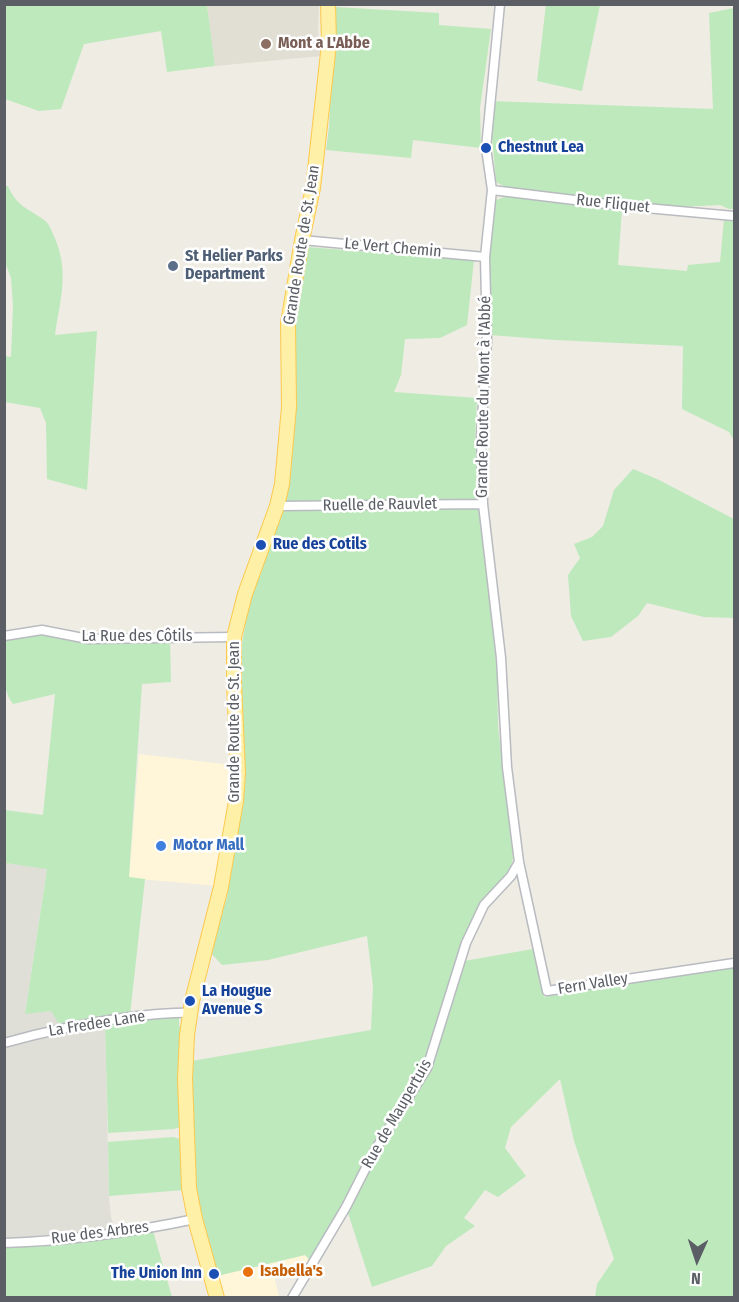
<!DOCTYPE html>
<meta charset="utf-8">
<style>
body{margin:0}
#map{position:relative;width:739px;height:1302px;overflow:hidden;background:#efece3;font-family:"Fira Sans Condensed",sans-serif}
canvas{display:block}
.frame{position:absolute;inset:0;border:6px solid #5b5f65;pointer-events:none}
.north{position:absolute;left:667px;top:1230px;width:60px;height:60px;-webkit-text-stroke:4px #fff;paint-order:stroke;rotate:183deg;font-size:16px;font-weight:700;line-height:24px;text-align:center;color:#5b5f65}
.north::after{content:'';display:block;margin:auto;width:21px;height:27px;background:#5b5f65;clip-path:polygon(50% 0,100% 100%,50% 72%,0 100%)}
</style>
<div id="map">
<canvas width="739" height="1302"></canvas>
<div class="frame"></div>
<div class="north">N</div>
</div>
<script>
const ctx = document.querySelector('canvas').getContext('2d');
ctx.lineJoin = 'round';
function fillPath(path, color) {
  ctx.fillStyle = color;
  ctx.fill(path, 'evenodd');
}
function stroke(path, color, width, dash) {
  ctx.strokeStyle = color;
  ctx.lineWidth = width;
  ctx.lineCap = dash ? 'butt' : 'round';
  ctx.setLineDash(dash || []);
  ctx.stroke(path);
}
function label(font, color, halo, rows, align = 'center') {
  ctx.font = font + ' "Fira Sans Condensed",sans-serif';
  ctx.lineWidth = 5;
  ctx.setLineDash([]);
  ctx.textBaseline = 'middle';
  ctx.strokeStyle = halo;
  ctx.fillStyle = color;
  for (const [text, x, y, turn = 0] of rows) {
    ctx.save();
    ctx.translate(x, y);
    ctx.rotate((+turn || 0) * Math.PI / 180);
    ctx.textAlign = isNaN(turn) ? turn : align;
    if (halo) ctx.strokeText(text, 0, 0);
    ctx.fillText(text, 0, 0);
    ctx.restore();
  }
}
const commercial = new Path2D(`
 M139 754 232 765 228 826 217 886 129 878Z
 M305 1255 311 1261 305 1271 275 1279 279 1296 223 1297 217 1276Z`);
const industrial = new Path2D(`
 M5 863 47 868 25 1013 52 1011 59 1024 5 1038Z
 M105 1024 109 1196 111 1217 115 1229 5 1239 4 1046Z`);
const education = new Path2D(`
 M207 5H319L318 31 321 56 215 66Z`);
const green = new Path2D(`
 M546 4 600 5 582 91 537 81Z
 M4 5H207L215 66 167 72 161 31 84 44 61 109 39 111 5 99Z
 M335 7 439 13V25L491 29 480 108 481 148 413 140 411 158 326 150 329 127Z
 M734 8V209H729L720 205 677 207 508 188 496 182 489 101 713 109 709 13Z
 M5 186H8C17 207 28 208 44 220 49 223 51 230 54 236 70 272 60 299 55 335L97 331 87 490 47 479 46 423 40 408 5 402V356L11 357 13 306 11 278 5 262Z
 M510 195 622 209 618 265 687 271 688 265 720 262 724 219H734V440L729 432 682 409 683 346 555 340 490 335 489 260 496 200Z
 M307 247 474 260 467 325 440 338 405 339 401 375 394 392 477 398 475 438 480 509 497 672 498 726 513 858 511 867 478 907 461 944 422 1068 367 1154 340 1213 311 1261 305 1255 217 1276 197 1200 191 1083 192 1061 371 1030 373 986 367 936 268 960 222 965 210 952 227 897 244 797 241 650 249 602 284 499 294 389 296 316Z
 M633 469 657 479 734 519V618L704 617 647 603 638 616 611 637 583 641 571 616 568 575 580 558 574 544 592 537 603 526 614 490Z
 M50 634 92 644 170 640 171 682 142 684 129 877 145 879 130 1015 95 1017 59 1024 51 1011 25 1014 47 869 5 863V810L43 815 55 694 13 704C0 688 5 660 5 641Z
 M533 949 544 997 734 967V1297H595L597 1284 614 1259 574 1141 560 1079 511 1127 505 1148 526 1176 498 1197 485 1190 464 1218 475 1226 446 1246 432 1266 372 1287 347 1210 367 1174 431 1069 464 961Z
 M179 1016V1026L184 1027 180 1127 174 1129 108 1133 105 1024Z
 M173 1137 180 1139 182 1143 184 1190 109 1196 108 1142Z
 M153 1231 172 1297 5 1298V1246L75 1241Z`);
const street = new Path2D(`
 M500 4 486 148 492 190 485 257 487 341 481 436 483 504 501 658 507 767 519 862 547 991 734 963
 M492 190 624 206 734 216
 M302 240 485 257
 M277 506 483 504
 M4 636 42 630 88 639 234 637
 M4 1043C46 1031 87 1023 129 1017 150 1015 169 1012 190 1013
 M4 1243C68 1241 133 1232 195 1219
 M292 1298 346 1207 375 1150 427 1068 466 943 484 905 511 876 519 862`);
const primary = new Path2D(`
 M217 1298 195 1219 189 1188 185 1079 187 1035 192 1001 221 887 236 801 238 772 234 683V637L245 594 277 506 282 484 289 407 288 323 302 240 313 188 329 44 328 4`);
const markers = [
 [266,44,6,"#8d6e63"],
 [486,148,6,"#1a4fb4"],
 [173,266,6,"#5c6f8a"],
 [261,545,6,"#1a4fb4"],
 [161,846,6,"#3f7fe0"],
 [190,1001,6,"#1a4fb4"],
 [248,1272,6,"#e8710a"],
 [214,1274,6,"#1a4fb4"]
];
const educationNames = [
 ["Mont a L'Abbe",278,44]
];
const transitNames = [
 ["Chestnut Lea",498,148],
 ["Rue des Cotils",273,545],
 ["La Hougue",202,992],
 ["Avenue S",202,1010],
 ["The Union Inn",202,1274,"right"]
];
const streetNames = [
 ["Rue Fliquet",613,204,6],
 ["Grande Route de St. Jean",302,245,-81],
 ["Le Vert Chemin",393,248,5],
 ["Grande Route du Mont à l'Abbé",484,397,-89],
 ["Ruelle de Rauvlet",380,505,-1],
 ["La Rue des Côtils",137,637],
 ["Grande Route de St. Jean",235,722,-90],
 ["Fern Valley",593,984,-9],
 ["La Fredee Lane",97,1024,-9],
 ["Rue de Maupertuis",397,1114,-60],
 ["Rue des Arbres",100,1233,-7]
];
const serviceNames = [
 ["St Helier Parks",185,257],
 ["Department",185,275]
];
const shopNames = [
 ["Motor Mall",173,846]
];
const foodNames = [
 ["Isabella's",260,1272]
];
fillPath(commercial, '#fff5d8');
fillPath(industrial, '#dfded7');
fillPath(education, '#e1ded3');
fillPath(green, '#bde9bd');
stroke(street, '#b8bbc0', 11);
stroke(primary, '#fdc94d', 16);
stroke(street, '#fff', 8);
stroke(primary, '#fff0a8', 14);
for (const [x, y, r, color] of markers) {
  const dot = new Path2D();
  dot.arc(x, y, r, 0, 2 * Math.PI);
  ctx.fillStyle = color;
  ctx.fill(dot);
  stroke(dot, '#fff', 2);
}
label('bold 16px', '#785e54', '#fff', educationNames, 'left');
label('bold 16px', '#164399', '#fff', transitNames, 'left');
label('16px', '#5b5f65', '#fff', streetNames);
label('bold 16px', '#4e5e75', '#fff', serviceNames, 'left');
label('bold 16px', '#366cbe', '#fff', shopNames, 'left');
label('bold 16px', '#c56008', '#fff', foodNames, 'left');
</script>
